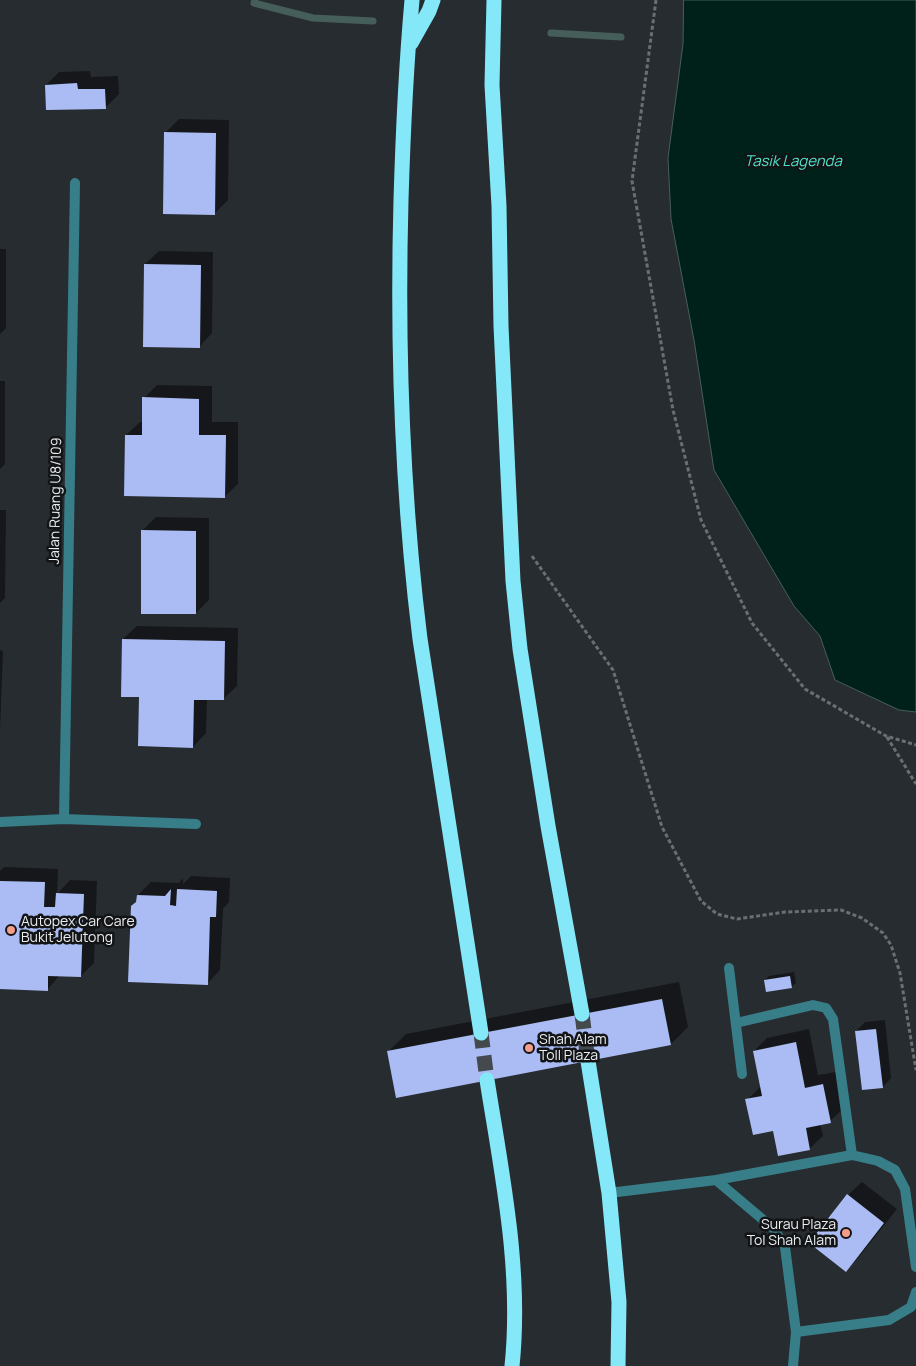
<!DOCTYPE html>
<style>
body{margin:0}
canvas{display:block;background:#272c30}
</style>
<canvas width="916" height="1366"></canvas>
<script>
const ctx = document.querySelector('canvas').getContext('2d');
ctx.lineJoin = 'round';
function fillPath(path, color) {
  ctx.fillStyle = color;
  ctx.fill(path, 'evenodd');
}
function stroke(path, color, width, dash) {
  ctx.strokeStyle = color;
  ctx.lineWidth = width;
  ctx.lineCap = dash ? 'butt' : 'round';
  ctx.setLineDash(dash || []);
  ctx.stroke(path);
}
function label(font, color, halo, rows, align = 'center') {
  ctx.font = font + ' Manrope,sans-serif';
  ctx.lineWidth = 5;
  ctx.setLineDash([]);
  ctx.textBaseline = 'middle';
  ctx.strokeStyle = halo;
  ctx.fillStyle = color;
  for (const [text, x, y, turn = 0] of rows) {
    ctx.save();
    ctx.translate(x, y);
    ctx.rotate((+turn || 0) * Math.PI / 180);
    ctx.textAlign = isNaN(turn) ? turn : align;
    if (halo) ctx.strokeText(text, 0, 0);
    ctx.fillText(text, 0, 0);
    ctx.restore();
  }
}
const water = new Path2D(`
 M684 0H916V712L899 710 835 680 820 636 794 606 714 470 694 340 671 219 668 158 683 44Z`);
const shadow = new Path2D(`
 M90 71 91 77 118 76 119 94 105 108 46 85 59 72Z
 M179 119 229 120 228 200 214 214 165 133Z
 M0 249H6V328L0 334Z
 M159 251 213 252 212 333 199 347 145 264Z
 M0 381H5V464L0 469Z
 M157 385 212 386V422H238V484L224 497 126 435 140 422H143L144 398Z
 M0 510H6L5 598 0 603Z
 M156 517 209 518V600L196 613 143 530Z
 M137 626 238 628 237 686 223 699H207L206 733 193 747 123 639Z
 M0 650 3 651 0 731Z
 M4 867 58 869 57 894 70 880 97 881 94 963 81 976 60 975 47 990 0 988V871Z
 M191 876 230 878 229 902 223 909 220 970 207 984 138 901V895L151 882 179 883 183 878V884Z
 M794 972 796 983 791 987 765 980 769 976Z
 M679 982 688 1027 671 1044 389 1051 406 1034Z
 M885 1020 891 1078 883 1087 856 1031 865 1022Z
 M809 1029 818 1075 836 1072 844 1108 830 1121 820 1123 823 1136 809 1149 774 1129 747 1100 761 1086 754 1051 767 1038Z
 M862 1182 897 1209 859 1257 845 1271 810 1243 848 1195Z`);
const stream = new Path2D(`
 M255 0 254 3 313 18 373 21
 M551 33 621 37`);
const building = new Path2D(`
 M77 83 78 89H105L106 109 46 110 45 85Z
 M164 132 216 133 215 215 163 214Z
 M144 264 201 265 200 348 143 347Z
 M142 397 199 399V435H226L225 498 124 496 125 435H142Z
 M141 530 196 531V614H141Z
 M122 639 225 641 224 700H194L193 748 138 746 139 697H121Z
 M0 881 45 882 44 907H55L56 893 84 894 81 977 48 976V991L0 989Z
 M171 889 170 905 176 906 177 889 217 891 216 917H210L208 985 128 982 131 906 136 902 137 895 165 896Z
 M790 976 792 988 766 992 764 980Z
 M662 999 671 1045 396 1098 387 1051Z
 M876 1029 883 1088 862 1090 855 1031Z
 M796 1042 805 1088 823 1084 831 1123 806 1128 810 1150 778 1156 773 1131 753 1135 745 1099 762 1096 753 1051Z
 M847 1194 884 1223 846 1272 809 1243Z`);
const motorwayTunnel = new Path2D(`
 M582 1014 588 1061
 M481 1033 487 1080`);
const path = new Path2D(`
 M656 0 632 181 673 410 701 520 752 623 805 689 886 736 916 745
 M532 556 613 670 662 827 701 901 717 914 737 919 785 912 841 910 862 918 883 933 891 945 900 973 916 1070
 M887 737 916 784`);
const service = new Path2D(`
 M729 968 742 1074
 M736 1023 813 1005 826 1008 833 1019 852 1155
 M716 1180 852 1155 878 1161 895 1170 905 1189 916 1267
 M609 1193 716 1180 774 1229 785 1247 796 1332 793 1366
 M796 1332 889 1320 911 1307 916 1292`);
const minor = new Path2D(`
 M64 819 75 183
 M0 822 64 819 196 824`);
const motorway = new Path2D(`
 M412 0C406 67 403 133 401 200 397 347 402 493 420 639L481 1033
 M494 0 492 85 499 206 501 326 513 581 520 649 548 826 582 1014
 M411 43 429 11 433 0
 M588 1061 609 1193 619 1302 618 1366
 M487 1080C502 1175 522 1270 512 1366`);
const markers = [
 [11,930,5,"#f49e8a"],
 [529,1048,5,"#f49e8a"],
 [846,1233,5,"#f49e8a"]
];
const streetNames = [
 ["Jalan Ruang U8/109",56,501,-89]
];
const poiNames = [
 ["Autopex Car Care",21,922],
 ["Bukit Jelutong",21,938],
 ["Shah Alam",539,1040],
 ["Toll Plaza",539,1056],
 ["Surau Plaza",836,1225,"right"],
 ["Tol Shah Alam",836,1241,"right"]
];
const waterNames = [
 ["Tasik Lagenda",793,162]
];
fillPath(water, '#00201a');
stroke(water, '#465e5a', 1);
fillPath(shadow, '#0007');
stroke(stream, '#465e5a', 7);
fillPath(building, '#aabcf3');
stroke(motorwayTunnel, '#44494d', 15, [15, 8]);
stroke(path, '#6a6f72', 3, [4, 2.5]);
stroke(service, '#387e89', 10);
stroke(minor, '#387e89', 10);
stroke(motorway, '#84e8f8', 15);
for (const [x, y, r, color] of markers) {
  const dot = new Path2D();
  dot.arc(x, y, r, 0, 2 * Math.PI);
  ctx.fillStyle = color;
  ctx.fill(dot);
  stroke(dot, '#121416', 2);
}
label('14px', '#ebeef1', '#121416', streetNames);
label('14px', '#ebeef1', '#121416', poiNames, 'left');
label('italic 15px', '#4de1c6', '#121416', waterNames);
</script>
